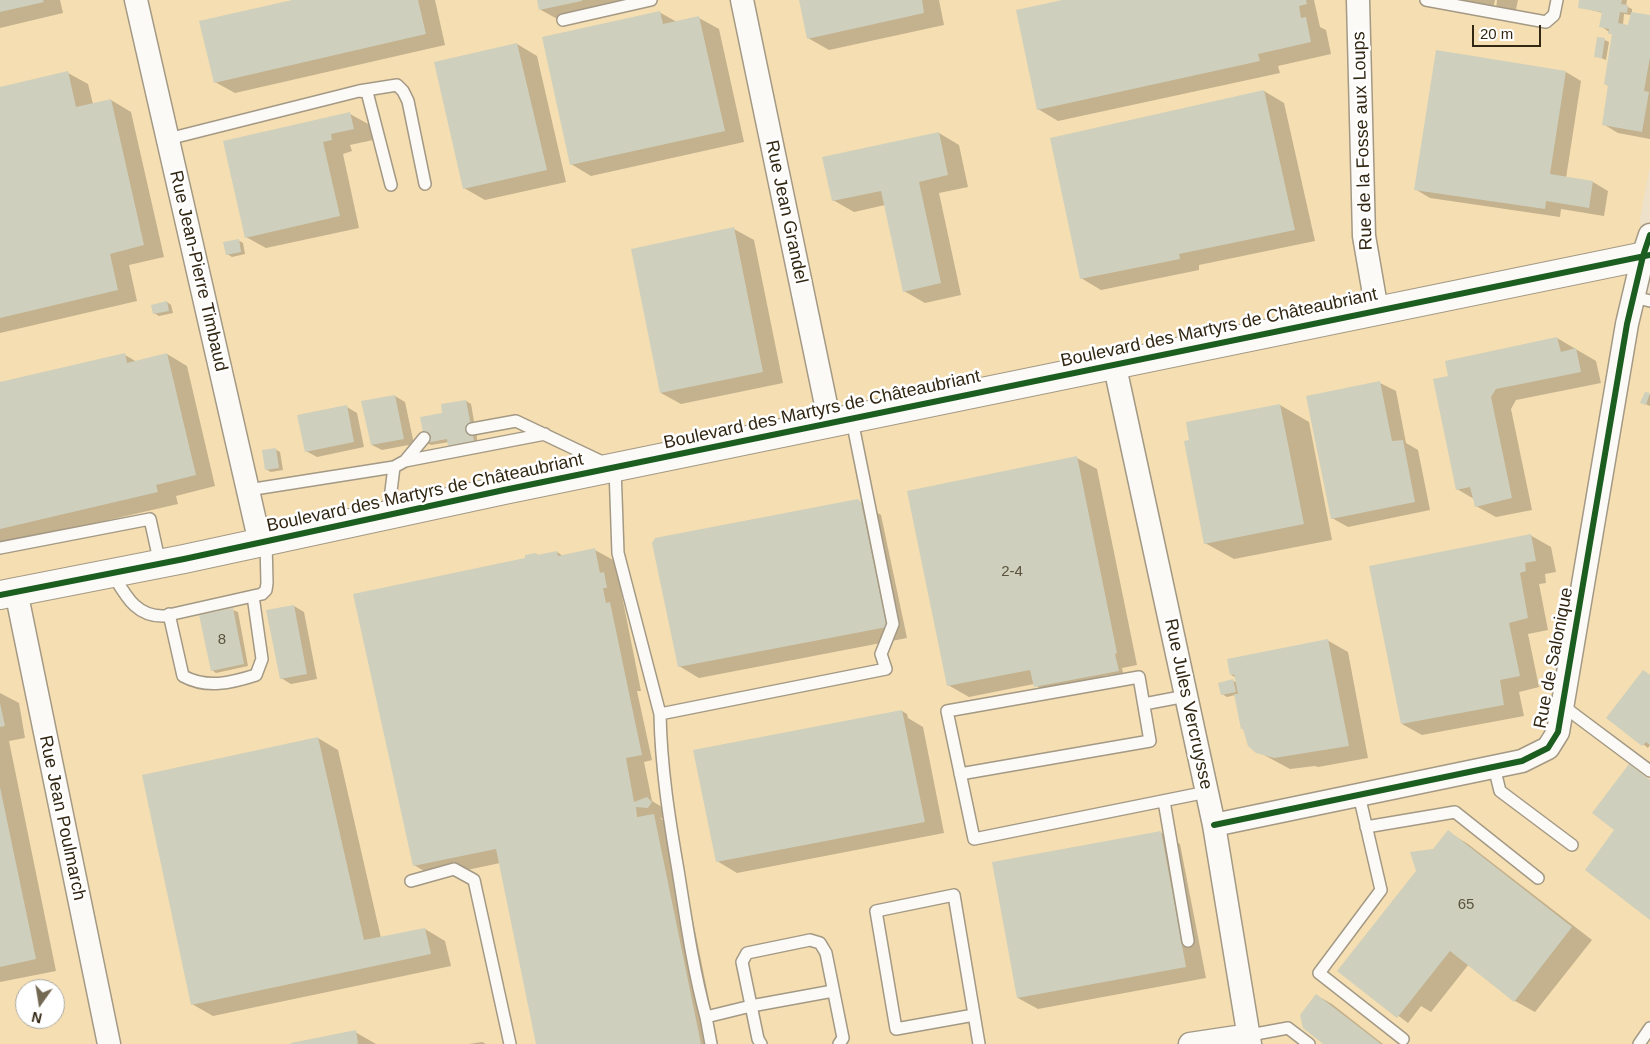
<!DOCTYPE html>
<meta charset="utf-8">
<style>
body{margin:0}
#map{position:relative;width:1650px;height:1044px;overflow:hidden;background:#ede1ca;font-family:Helvetica,sans-serif}
canvas{display:block}
.north{position:absolute;left:15px;top:979px;width:50px;height:50px;box-sizing:border-box;background:#fff;border:1px solid #ada9a0;border-radius:50%;rotate:193deg;font-size:14px;font-weight:700;line-height:20px;text-align:center;color:#322712}
.north::after{content:'';display:block;margin:auto;width:18px;height:22px;background:#736852;clip-path:polygon(50% 0,100% 100%,50% 72%,0 100%)}
.scale{position:absolute;left:1472px;top:25px;width:69px;height:22px;box-sizing:border-box;border:2px solid #322712;border-top:0;padding-left:6px;font-size:15px;line-height:18px;white-space:nowrap;color:#322712;-webkit-text-stroke:4px #fff;paint-order:stroke}
</style>
<div id="map">
<canvas width="1650" height="1044"></canvas>
<div class="north">N</div>
<div class="scale">20 m</div>
</div>
<script>
const ctx = document.querySelector('canvas').getContext('2d');
ctx.lineJoin = 'round';
function fillPath(path, color) {
  ctx.fillStyle = color;
  ctx.fill(path, 'evenodd');
}
function stroke(path, color, width, dash) {
  ctx.strokeStyle = color;
  ctx.lineWidth = width;
  ctx.lineCap = dash ? 'butt' : 'round';
  ctx.setLineDash(dash || []);
  ctx.stroke(path);
}
function label(font, color, halo, rows, align = 'center') {
  ctx.font = font + ' Helvetica,sans-serif';
  ctx.lineWidth = 5;
  ctx.setLineDash([]);
  ctx.textBaseline = 'middle';
  ctx.strokeStyle = halo;
  ctx.fillStyle = color;
  for (const [text, x, y, turn = 0] of rows) {
    ctx.save();
    ctx.translate(x, y);
    ctx.rotate((+turn || 0) * Math.PI / 180);
    ctx.textAlign = isNaN(turn) ? turn : align;
    if (halo) ctx.strokeText(text, 0, 0);
    ctx.fillText(text, 0, 0);
    ctx.restore();
  }
}
const built = new Path2D(`
 M0 0H1650V166L1640 219 1650 307V1044H0ZM25 989H55V1019H25Z`);
const shadow = new Path2D(`
 M0 0H60L63 13 0 28Z
 M297 0H435L445 45 235 93 215 82Z
 M539 0H656L561 21 541 10Z
 M800 0H939L944 25 829 50 808 38Z
 M1068 0H1314L1320 27 1326 30 1331 54 1278 66 1280 73 1058 121 1038 109Z
 M1431 0H1495L1493 9 1496 10 1497 0H1518L1515 14Z
 M1580 0H1627L1626 6 1632 9V13L1650 17V139L1618 133 1603 124 1609 86 1605 84 1613 35 1601 26 1603 13 1579 7ZM1624 14 1631 15 1629 26 1623 25Z
 M659 12 677 22 699 18 719 29 744 142 591 176 571 164Z
 M1605 40 1609 42 1606 60 1596 56Z
 M517 44 537 56 566 182 485 200 464 188Z
 M1566 72 1581 81 1566 178 1593 182 1608 191 1604 216 1561 209 1560 217 1430 198 1415 189Z
 M68 73 88 84 93 104 111 100 131 112 164 257 129 265 137 301 0 333V88Z
 M1264 91 1284 103 1315 241 1199 265V270L1101 290 1081 278Z
 M350 114 370 125 373 140 350 145 352 151 343 154 359 228 266 248 246 237 224 142Z
 M939 133 959 145 968 187 939 193 961 295 925 303 904 291 885 205 854 212 833 200Z
 M734 229 754 240 783 383 681 404 661 393Z
 M238 240 243 243 245 254 232 257 227 254Z
 M167 302 171 305 173 313 159 316 154 313Z
 M1557 338 1596 361 1601 383 1516 400 1511 409 1532 510 1496 517 1476 506 1474 499 1457 489 1449 377Z
 M167 354 187 366 215 486 176 496 178 504 0 545V384L125 355 137 362Z
 M1380 383 1396 391 1406 443 1418 450 1430 510 1348 527 1332 518Z
 M1646 393 1650 395V406L1641 402Z
 M395 396 405 402 414 444 382 450 372 445Z
 M466 401 471 404 478 444 454 448 449 442 431 445 426 443 443 414Z
 M1280 405 1309 422 1332 540 1234 559 1205 543Z
 M347 407 357 413 364 447 317 457 306 451Z
 M275 449 280 452 283 470 271 472 267 470Z
 M1077 458 1097 469 1137 665 1122 668 1123 673 1103 676 1106 688 1055 698 1034 684 969 697 948 685Z
 M857 500 881 515 907 638 699 678 679 666Z
 M1530 535 1551 547 1556 572 1545 574 1546 583 1539 584 1548 630 1528 634 1539 687 1519 692 1524 716 1422 735 1402 724Z
 M595 550 615 561 641 691H637L652 760 644 762 652 801 667 810 668 819 660 818 674 827 718 1044H537L500 863 434 877 414 865 526 559 536 554 540 556 557 552 563 556Z
 M294 606 304 612 317 679 291 684 281 678Z
 M233 610 238 612 248 666 216 673 212 670Z
 M1327 640 1348 652 1368 758 1318 767 1315 766 1290 769 1253 749 1245 730 1242 729 1235 695 1227 697 1222 694 1233 681 1238 683 1237 678 1231 675Z
 M1650 675V745L1648 748 1608 717Z
 M0 693 19 703 25 738 9 741 56 971 0 982Z
 M902 711 907 714 908 718 923 727 944 833 737 873 717 861Z
 M318 738 338 750 381 938 425 929 445 941 451 966 213 1016 192 1004Z
 M1160 832 1180 844 1206 978 1038 1009 1018 998Z
 M1448 832 1468 844 1592 940 1535 1012 1515 1001 1469 964 1431 1012 1421 1006 1408 1023 1339 971Z
 M1316 995 1332 1004 1383 1044H1325Z
 M355 1032 376 1044H293Z
 M482 1042 486 1044H469Z`);
const building = new Path2D(`
 M0 0H43L44 2 0 12Z
 M292 0H418L426 34 214 83 199 21Z
 M537 0H582V1L539 10Z
 M799 0H922L924 13 807 39Z
 M1062 0H1306L1307 4 1299 6 1301 18 1306 17 1311 42 1258 54 1260 61 1037 110 1016 10Z
 M1579 0H1622L1621 4 1628 5 1627 13 1620 12 1618 23 1628 25 1631 12 1650 15V57L1644 91 1649 92 1642 132 1602 125 1608 85 1604 84 1612 34H1608L1609 29 1599 27 1602 12 1578 8Z
 M660 11 663 24 699 16 725 131 570 165 542 37Z
 M1597 37 1605 38 1602 58 1594 57Z
 M517 43 547 170 463 189 434 62Z
 M1436 50 1566 71 1550 174 1593 181 1589 208 1546 201 1545 209 1414 190Z
 M68 71 76 107 111 99 144 245 110 254 118 290 0 318V87Z
 M1264 90 1295 230 1179 254 1180 259 1080 279 1050 138Z
 M350 112 354 129 331 134 332 140 323 142 340 216 245 238 223 141Z
 M939 132 948 175 919 182 941 283 903 292 881 191 832 201 822 157Z
 M734 227 763 372 660 393 631 249Z
 M239 239 241 252 226 255 223 242Z
 M167 301 169 311 153 314 151 305Z
 M1557 337 1561 352 1576 348 1581 372 1496 389 1491 397 1512 498 1475 507 1470 487 1456 490 1433 379 1448 376 1445 361Z
 M125 353 127 363 167 353 196 475 156 485 158 492 0 529V382Z
 M1380 381 1392 441 1403 440 1415 502 1331 519 1306 396Z
 M1645 392 1650 393 1646 405 1640 403Z
 M395 395 404 439 371 445 361 401Z
 M466 400 474 441 448 446 447 439 425 443 420 417 442 413 441 404Z
 M1280 404 1304 524 1204 544 1184 441 1189 440 1186 422Z
 M347 405 354 442 305 452 297 415Z
 M276 448 279 468 265 470 262 450Z
 M1077 456 1117 653 1115 654 1119 671 1034 687 1030 670 947 686 907 491Z
 M858 499 861 502 887 627 678 667 652 543 655 538Z
 M1531 534 1536 561 1525 563 1526 571 1520 573 1528 618 1509 623 1520 676 1500 680 1504 705 1401 724 1369 566Z
 M595 548 600 573 604 572 607 588H603L606 603 610 602 642 755 626 758 634 802 647 797 652 802 648 808 636 807 637 817 654 814 701 1044H536L496 849 413 866 353 594 525 558V555L536 553 537 555 557 551 558 556Z
 M294 605 307 674 280 679 266 610Z
 M233 608 244 664 211 671 199 615Z
 M1328 639 1349 746 1274 758 1256 753 1248 746 1243 729H1241L1234 694H1238L1234 674 1230 675 1227 659Z
 M1643 670 1650 675V745L1646 742 1642 746 1606 718Z
 M1233 679 1236 692 1221 695 1218 683Z
 M0 703 5 726 0 727Z
 M902 710 925 822 716 862 693 750Z
 M318 737 364 940 425 928 431 954 191 1005 142 775Z
 M1629 764 1650 780V920L1585 870 1614 830 1592 813Z
 M0 787 36 959 0 967Z
 M1448 830 1572 927 1514 1002 1450 951 1397 1018 1337 971 1416 871 1410 852 1433 849Z
 M1161 831 1186 967 1017 998 992 862Z
 M1316 994 1381 1044H1323L1303 1028 1300 1015Z
 M356 1030 358 1044H291V1043Z`);
const service = new Path2D(`
 M1426 0 1546 22 1554 15 1557 0
 M563 20 651 0
 M359 91 397 85 403 91 408 101 425 184
 M168 139 359 91 367 92 391 185
 M1633 297 1650 301
 M472 429 516 421 615 468 618 553 660 714 886 669 881 654 893 624 852 420
 M405 461 545 434
 M248 490 394 467
 M388 515 394 467 405 461 424 438
 M0 548 150 519 160 564
 M112 573C125 594 135 617 164 616L262 594 266 590 267 583 266 542
 M169 614 183 676C207 689 231 683 256 675L262 659 253 596
 M1144 704 1186 696
 M1563 706 1650 771
 M660 714C661 767 669 818 678 870 686 920 693 969 706 1017
 M1494 767 1500 791 1572 845
 M960 774 1150 741 1139 677 947 711 974 839 1207 792
 M1359 795 1381 890 1319 973 1403 1039
 M1164 801 1188 941
 M1366 827 1455 812 1538 878
 M411 881 454 869 474 880 510 1044
 M974 1015 896 1029 876 911 954 895 979 1044
 M1250 1035 1288 1028 1309 1044
 M711 1044 706 1017 751 1006 833 991
 M761 1044 758 1039 742 962 747 953 810 940 820 943 826 953 843 1038 839 1044
 M1639 1044 1650 1028`);
const minor = new Path2D(`
 M136 0 260 543
 M742 0 830 424
 M1358 0 1364 236 1377 311
 M1115 367 1214 825 1250 1044
 M16 591 109 1044
 M1214 825 1522 761 1548 748 1558 732 1627 324 1643 256 1650 235
 M1190 1044 1250 1035`);
const secondary = new Path2D(`
 M0 595 184 559 504 490 1650 255`);
const cycleway = new Path2D(`
 M0 595 184 559 504 490 1650 255
 M1214 825 1522 761 1548 748 1558 732 1627 324 1643 256 1650 235`);
const numberNames = [
 ["2-4",1012,572],
 ["8",222,640],
 ["65",1466,905]
];
const streetNames = [
 ["Rue de la Fosse aux Loups",1363,141,-92],
 ["Rue Jean Grandel",786,212,78],
 ["Rue Jean-Pierre Timbaud",198,271,77],
 ["Boulevard des Martyrs de Châteaubriant",1219,328,-12],
 ["Boulevard des Martyrs de Châteaubriant",822,410,-12],
 ["Boulevard des Martyrs de Châteaubriant",425,493,-12],
 ["Rue de Salonique",1554,658,-79],
 ["Rue Jules Vercruysse",1188,704,78],
 ["Rue Jean Poulmarch",62,818,78]
];
fillPath(built, '#f5deb1');
fillPath(shadow, '#0003');
fillPath(building, '#ced0bd');
stroke(service, '#a39985', 14);
stroke(minor, '#a39985', 25);
stroke(secondary, '#a39985', 30);
stroke(service, '#fcfaf7', 11);
stroke(minor, '#fcfaf7', 22);
stroke(secondary, '#fcfaf7', 28);
stroke(cycleway, '#1b5e20', 6);
label('15px', '#5b533e', null, numberNames);
label('18px', '#322712', '#fff', streetNames);
</script>
